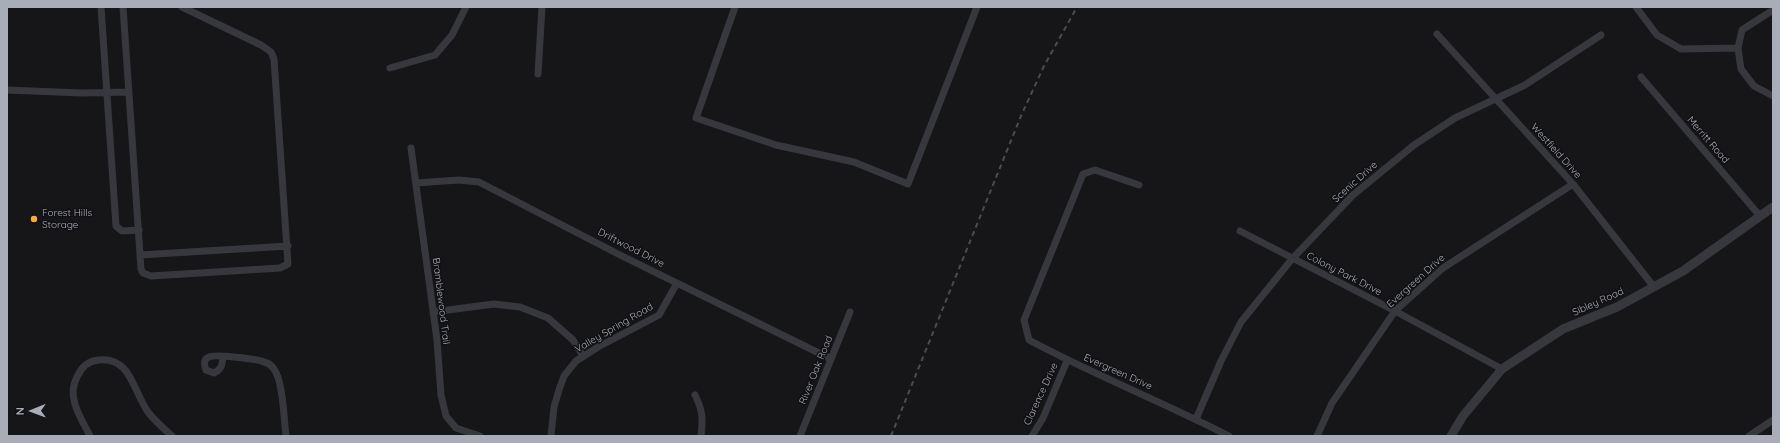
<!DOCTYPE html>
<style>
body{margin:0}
#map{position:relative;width:1780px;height:443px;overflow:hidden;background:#161618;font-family:Quicksand,sans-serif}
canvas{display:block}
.frame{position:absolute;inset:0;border:8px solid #a8adb8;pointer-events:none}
.north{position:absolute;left:12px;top:391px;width:40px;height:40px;-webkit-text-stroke:3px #111113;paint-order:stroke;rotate:269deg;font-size:11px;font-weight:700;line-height:16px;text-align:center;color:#a8adb8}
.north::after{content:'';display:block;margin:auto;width:14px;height:18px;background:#a8adb8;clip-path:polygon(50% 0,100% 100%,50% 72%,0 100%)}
</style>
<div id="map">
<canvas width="1780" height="443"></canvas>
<div class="frame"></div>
<div class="north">N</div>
</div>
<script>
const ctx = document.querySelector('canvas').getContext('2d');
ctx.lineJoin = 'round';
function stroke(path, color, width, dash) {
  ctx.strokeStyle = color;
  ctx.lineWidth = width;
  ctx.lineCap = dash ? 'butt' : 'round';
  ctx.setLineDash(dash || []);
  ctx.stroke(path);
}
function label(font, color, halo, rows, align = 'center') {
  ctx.font = font + ' Quicksand,sans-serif';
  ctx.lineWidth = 3;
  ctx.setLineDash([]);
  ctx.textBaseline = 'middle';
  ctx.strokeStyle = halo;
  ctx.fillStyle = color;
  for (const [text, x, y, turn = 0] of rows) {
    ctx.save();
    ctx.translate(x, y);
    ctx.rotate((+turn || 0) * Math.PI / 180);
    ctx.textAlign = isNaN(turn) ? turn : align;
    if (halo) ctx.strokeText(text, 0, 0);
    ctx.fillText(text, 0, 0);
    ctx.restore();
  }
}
const minor = new Path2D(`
 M101 7 116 226 122 231 139 230
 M123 7 141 269 143 273 151 276 280 268 288 264 274 59 271 52 261 45 182 7
 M735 7 696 118 776 145 854 162 908 184 977 7
 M1636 7 1657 35 1681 49 1738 48
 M1773 10 1742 30 1738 48 1741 69 1754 86 1773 96
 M1437 34 1573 184 1654 287
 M390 68 435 55 452 35 466 7
 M538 74 542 7
 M1641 77 1760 216
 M7 90 82 93 129 92
 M411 148 437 340 441 395 446 416 456 428 480 436
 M416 183 459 180 479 182 620 255 831 359
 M1139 185 1095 170 1083 174 1024 320 1029 340C1094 375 1163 402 1229 436
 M1240 231 1395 311 1502 369
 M140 255 288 246
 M433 312 494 304 520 307 548 318 573 340 583 356
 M223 357C222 365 222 369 214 373L206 370C204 365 203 359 209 357 213 354 259 359 264 362 268 363 272 366 274 369 283 381 284 420 286 436
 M695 395C703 411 703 419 701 436
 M1196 419 1221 361 1241 322 1292 259 1353 195 1414 145 1455 118 1525 85 1601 35
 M90 436C81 418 66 397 77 377 81 368 88 361 98 360 131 356 133 391 148 412 155 421 164 429 172 436
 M551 436 554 407 559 390 564 376 576 361 598 347 659 315 677 283
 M800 436 850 312
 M1032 436 1043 418 1067 361
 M1317 436 1332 403 1395 311 1443 268 1573 184
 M1749 436 1773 420`);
const tertiary = new Path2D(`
 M1451 436 1463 416 1502 369 1563 329 1617 307 1683 271 1773 207`);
const rail = new Path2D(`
 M891 436 1021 116 1044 66 1077 7`);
const markers = [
 [34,219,4,"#f2b134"]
];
const streetNames = [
 ["Merritt Road",1708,140,49],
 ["Westfield Drive",1556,151,48],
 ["Scenic Drive",1355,182,-42],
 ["Driftwood Drive",631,248,27],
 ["Colony Park Drive",1344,274,27],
 ["Evergreen Drive",1416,281,-42],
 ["Bramblewood Trail",441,301,83],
 ["Sibley Road",1598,302,-24],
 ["Valley Spring Road",614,328,-30],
 ["River Oak Road",816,370,-68],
 ["Evergreen Drive",1118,372,24],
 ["Clarence Drive",1041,394,-65]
];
const poiNames = [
 ["Forest Hills",42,213],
 ["Storage",42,225]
];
stroke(minor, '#37383d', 7);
stroke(tertiary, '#37383d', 9);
stroke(rail, '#4a4c52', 2, [5, 4]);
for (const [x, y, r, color] of markers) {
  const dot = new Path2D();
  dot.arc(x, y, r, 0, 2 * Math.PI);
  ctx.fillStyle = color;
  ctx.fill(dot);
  stroke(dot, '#111113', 1.5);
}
label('10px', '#a8adb8', '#111113', streetNames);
label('10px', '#a8adb8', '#111113', poiNames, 'left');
</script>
